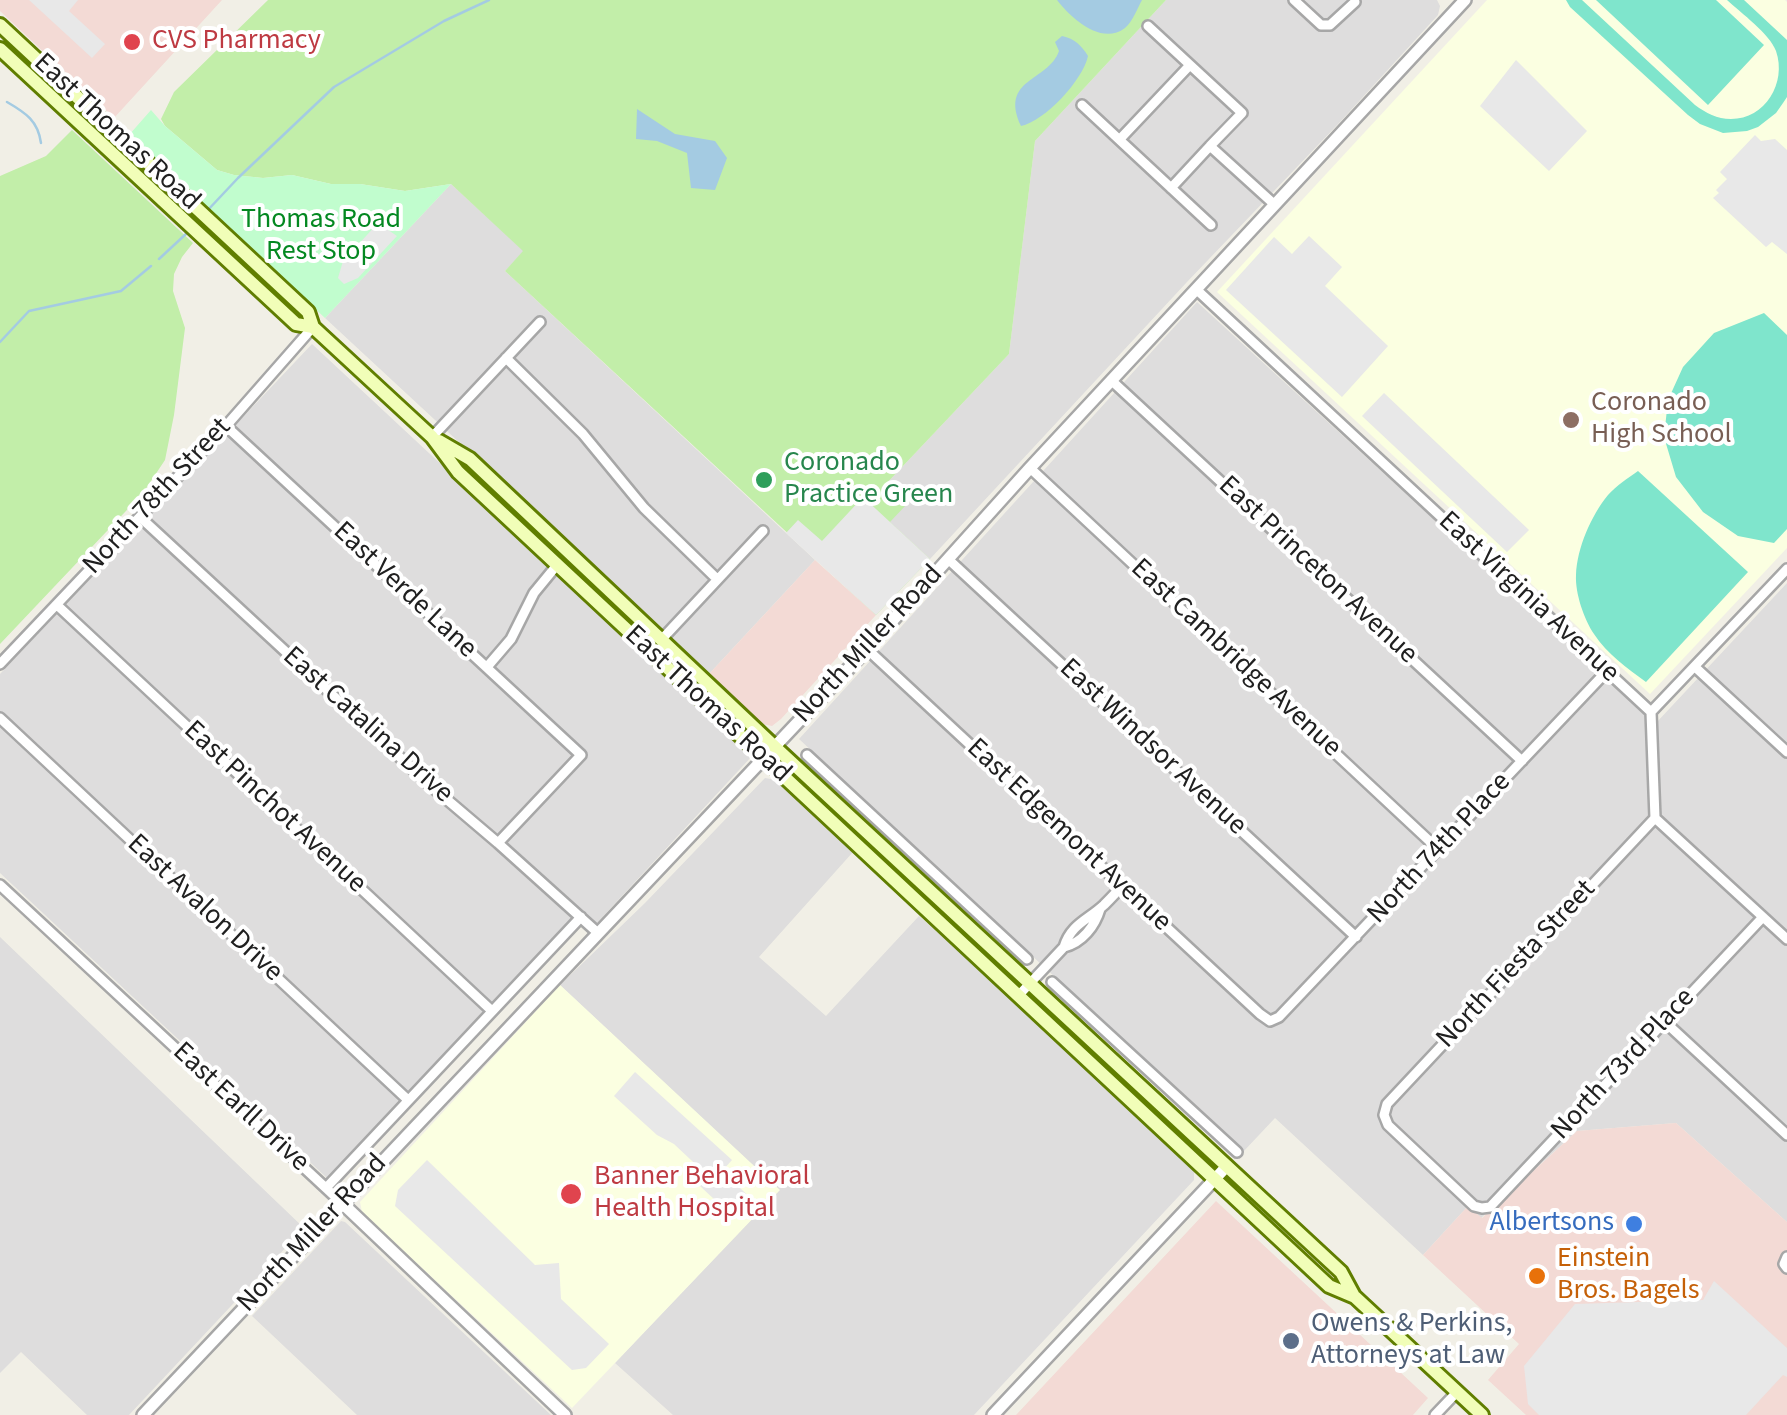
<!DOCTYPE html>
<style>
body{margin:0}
canvas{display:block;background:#f1efe6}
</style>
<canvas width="1787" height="1415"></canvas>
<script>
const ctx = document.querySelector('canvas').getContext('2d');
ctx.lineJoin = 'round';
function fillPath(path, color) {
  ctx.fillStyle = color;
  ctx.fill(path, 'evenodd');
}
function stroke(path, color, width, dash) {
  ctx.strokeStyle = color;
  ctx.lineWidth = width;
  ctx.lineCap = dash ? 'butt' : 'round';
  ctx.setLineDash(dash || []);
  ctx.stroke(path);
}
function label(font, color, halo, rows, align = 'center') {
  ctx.font = font + ' "Source Sans 3",sans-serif';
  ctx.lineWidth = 8;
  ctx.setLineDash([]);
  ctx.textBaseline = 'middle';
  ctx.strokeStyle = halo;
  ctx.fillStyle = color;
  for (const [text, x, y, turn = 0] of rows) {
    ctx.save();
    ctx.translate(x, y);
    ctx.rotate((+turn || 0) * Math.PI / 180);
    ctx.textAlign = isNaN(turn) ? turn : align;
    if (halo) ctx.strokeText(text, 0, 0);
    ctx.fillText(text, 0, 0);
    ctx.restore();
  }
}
const residential = new Path2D(`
 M1166 0H1437L1440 6 1438 15 1340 122 1187 282 930 559 890 522 885 485 1009 354 1035 141Z
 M451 184 524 251 505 271 815 560 709 674 325 318Z
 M1197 302 1656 723 1787 583V1222L1676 1123 1577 1131 1481 1218 1468 1206 1423 1255 1275 1118 1243 1152 799 739Z
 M312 344 753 755 596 924 580 910 327 1178 0 873V674Z
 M765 778 776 780 853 852 759 957 826 1016 919 916 984 973 1194 1170V1180L974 1415H673L615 1363 779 1190 560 985 645 903Z
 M0 937 304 1228 129 1415H87L21 1352 0 1373Z
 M341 1221 345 1222 551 1415H357L252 1316Z`);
const commercial = new Path2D(`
 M0 0H222L114 118 0 11Z
 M815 560 876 615 781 719 772 726 762 724 709 674Z
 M1676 1123 1787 1222V1415H1526L1488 1380 1519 1344 1423 1255 1468 1206 1482 1218 1577 1131Z
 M1216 1201 1428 1398 1413 1415H1016Z`);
const education = new Path2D(`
 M1487 0H1785L1787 2V548L1650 694 1217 292Z
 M560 985 780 1190 572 1408 362 1212 360 1202Z`);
const grass = new Path2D(`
 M268 0H1166L1035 141 1009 354 885 485 906 505 890 522 930 559 876 615 505 271 523 251 451 184 405 191 360 184H331L292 175 263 178 234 175 217 170 165 126 161 119 174 92Z
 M72 130 193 243 182 257 174 274 173 291 185 328 174 415 165 460 143 493 0 644V176L46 156Z`);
const park = new Path2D(`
 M151 110 165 126 217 170 234 175 263 178 292 175 331 184H360L405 191 451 184 325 318 129 135Z`);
const pitch = new Path2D(`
 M1566 0H1582L1695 105C1706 113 1717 119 1731 119 1765 119 1787 83 1776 51 1770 34 1741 13 1727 0H1744L1787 40V97L1783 103 1776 113 1758 127 1747 131 1723 133 1700 124 1688 115 1570 7Z
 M1596 0H1716L1764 45 1708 105Z
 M1764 313 1787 335V529L1774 543 1738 536 1703 512 1676 477 1664 437 1668 400 1683 367 1714 333Z
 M1638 471 1748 572 1646 682C1627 668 1607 654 1594 634 1584 619 1575 593 1576 575 1577 548 1591 516 1608 495 1616 486 1628 478 1638 471Z`);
const parking = new Path2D(`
 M29 0H78L69 11 105 44 92 58Z
 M1516 60 1587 131 1549 171 1480 106Z
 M1755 135 1761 141 1775 139 1787 150V254L1772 242 1766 247 1713 198 1719 193 1716 190 1727 179 1720 172Z
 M378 223 397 236 358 278 344 284 338 278 343 261Z
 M1309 236 1342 267 1325 286 1388 346 1342 397 1226 290 1274 237 1292 254Z
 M1384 393 1529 530 1507 552 1362 416Z
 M863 497 930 559 876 615 786 533 798 520 822 541Z
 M635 1072 732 1160 722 1171 757 1204 730 1214 700 1186 708 1176 674 1144 657 1135 614 1096Z
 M427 1160 535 1265 559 1263 561 1299 609 1344 586 1368 572 1370 395 1206 398 1190Z
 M1714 1281 1787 1348V1377L1783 1375 1746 1415H1539L1528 1404 1524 1366 1575 1304 1703 1300Z`);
const water = new Path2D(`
 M1057 0H1142C1137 9 1133 21 1125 28 1101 46 1071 18 1057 0Z
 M1062 36C1075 39 1081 45 1088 56 1083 80 1045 121 1021 126 999 78 1048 82 1059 51L1055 42Z
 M637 109 675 134 715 141 727 158 715 190 691 188 687 153 657 141 636 139Z`);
const stream = new Path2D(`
 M7 102C26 113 38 121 41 143
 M206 212 238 178 334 87 444 21 489 0
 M159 259 187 233
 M0 342 29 311 121 291 151 266`);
const minor = new Path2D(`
 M1294 0 1321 25H1330L1355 2
 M1148 26 1242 113 1210 146 1275 205
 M1082 105 1211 225
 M1120 139 1190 65
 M1171 188 1210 146
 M1197 290 1651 712 1655 818 1787 939
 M506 358 583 434 644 508 717 579
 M1112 381 1522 761
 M226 426 581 755 498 843
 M432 437 540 322
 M1030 468 1439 850
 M140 517 431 786 498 843 598 933
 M948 559 1356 937
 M57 605 492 1011
 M662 639 763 531
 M867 649 1260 1014 1270 1021 1279 1017 1606 672
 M0 664 226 426 313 327
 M487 667 511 639 534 593 557 565
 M1695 667 1787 752
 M1651 712 1787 569
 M0 718 408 1100
 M807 755 1027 959
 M1655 818 1387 1104 1384 1115 1388 1125 1474 1206 1482 1208 1490 1207 1763 917
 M0 885 342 1203
 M1064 947C1082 943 1095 926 1100 909
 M1052 982 1237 1152
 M1019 995 1064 947C1071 924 1088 920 1104 905 1110 899 1116 893 1122 886
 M1665 1022 1787 1135
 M326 1188 581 917
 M1787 1257 1784 1264 1787 1268
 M1435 1415 1457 1392`);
const tertiary = new Path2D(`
 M342 1203 565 1415
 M143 1415 867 649 1030 468 1465 0
 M993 1415 1227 1166`);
const secondary = new Path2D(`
 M0 25 308 312 313 327 432 437 458 472 1329 1286 1355 1297 1482 1415
 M0 49 296 324 313 327
 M439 441 470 459 775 747 1341 1272 1354 1296`);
const markers = [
 [132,42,10,"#e0444e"],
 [1571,420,10,"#8d6e63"],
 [764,480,10,"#2e9e5b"],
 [571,1194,12,"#e0444e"],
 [1634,1224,10,"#3f7fe0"],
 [1537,1276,10,"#e8710a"],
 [1291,1341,10,"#5c6f8a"]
];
const healthNames = [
 ["CVS Pharmacy",152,42],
 ["Banner Behavioral",594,1178],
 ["Health Hospital",594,1210]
];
const streetNames = [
 ["East Thomas Road",116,133,43],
 ["North 78th Street",158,497,-47],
 ["East Princeton Avenue",1317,571,43],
 ["East Verde Lane",404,591,43],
 ["East Virginia Avenue",1528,598,43],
 ["North Miller Road",869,645,-47],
 ["East Cambridge Avenue",1235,659,43],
 ["East Thomas Road",707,705,43],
 ["East Catalina Drive",367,726,42],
 ["East Windsor Avenue",1152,748,43],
 ["East Pinchot Avenue",274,808,43],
 ["East Edgemont Avenue",1068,836,43],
 ["North 74th Place",1440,849,-47],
 ["East Avalon Drive",204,909,43],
 ["North Fiesta Street",1517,965,-47],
 ["North 73rd Place",1624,1065,-47],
 ["East Earll Drive",240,1108,43],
 ["North Miller Road",313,1234,-47]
];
const parkNames = [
 ["Thomas Road",321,221],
 ["Rest Stop",321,253]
];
const educationNames = [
 ["Coronado",1591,404],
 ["High School",1591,436]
];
const leisureNames = [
 ["Coronado",784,464],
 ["Practice Green",784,496]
];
const shopNames = [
 ["Albertsons",1614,1224]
];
const foodNames = [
 ["Einstein",1557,1260],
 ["Bros. Bagels",1557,1292]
];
const serviceNames = [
 ["Owens & Perkins,",1311,1325],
 ["Attorneys at Law",1311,1357]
];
fillPath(residential, '#dedddd');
fillPath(commercial, '#f3dad5');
fillPath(education, '#fbffe1');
fillPath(grass, '#c2eea9');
fillPath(park, '#c1fdce');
fillPath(pitch, '#7fe5cc');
fillPath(parking, '#e8e8e8');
fillPath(water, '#a4cbe2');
stroke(stream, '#a4cbe2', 2.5);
stroke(minor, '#a7a7a7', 14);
stroke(tertiary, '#a7a7a7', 16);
stroke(secondary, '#607e00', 18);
stroke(minor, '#fff', 9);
stroke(tertiary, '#fff', 11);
stroke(secondary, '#f1feb8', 12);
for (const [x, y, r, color] of markers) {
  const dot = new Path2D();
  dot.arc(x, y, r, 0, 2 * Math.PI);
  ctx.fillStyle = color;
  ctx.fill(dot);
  stroke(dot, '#fff', 4);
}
label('28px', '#be3a42', '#fff', healthNames, 'left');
label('28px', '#202020', '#fff', streetNames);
label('28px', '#048821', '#fff', parkNames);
label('28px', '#785e54', '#fff', educationNames, 'left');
label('28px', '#27864d', '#fff', leisureNames, 'left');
label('28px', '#366cbe', '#fff', shopNames, 'right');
label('28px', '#c56008', '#fff', foodNames, 'left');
label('28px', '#4e5e75', '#fff', serviceNames, 'left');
</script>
